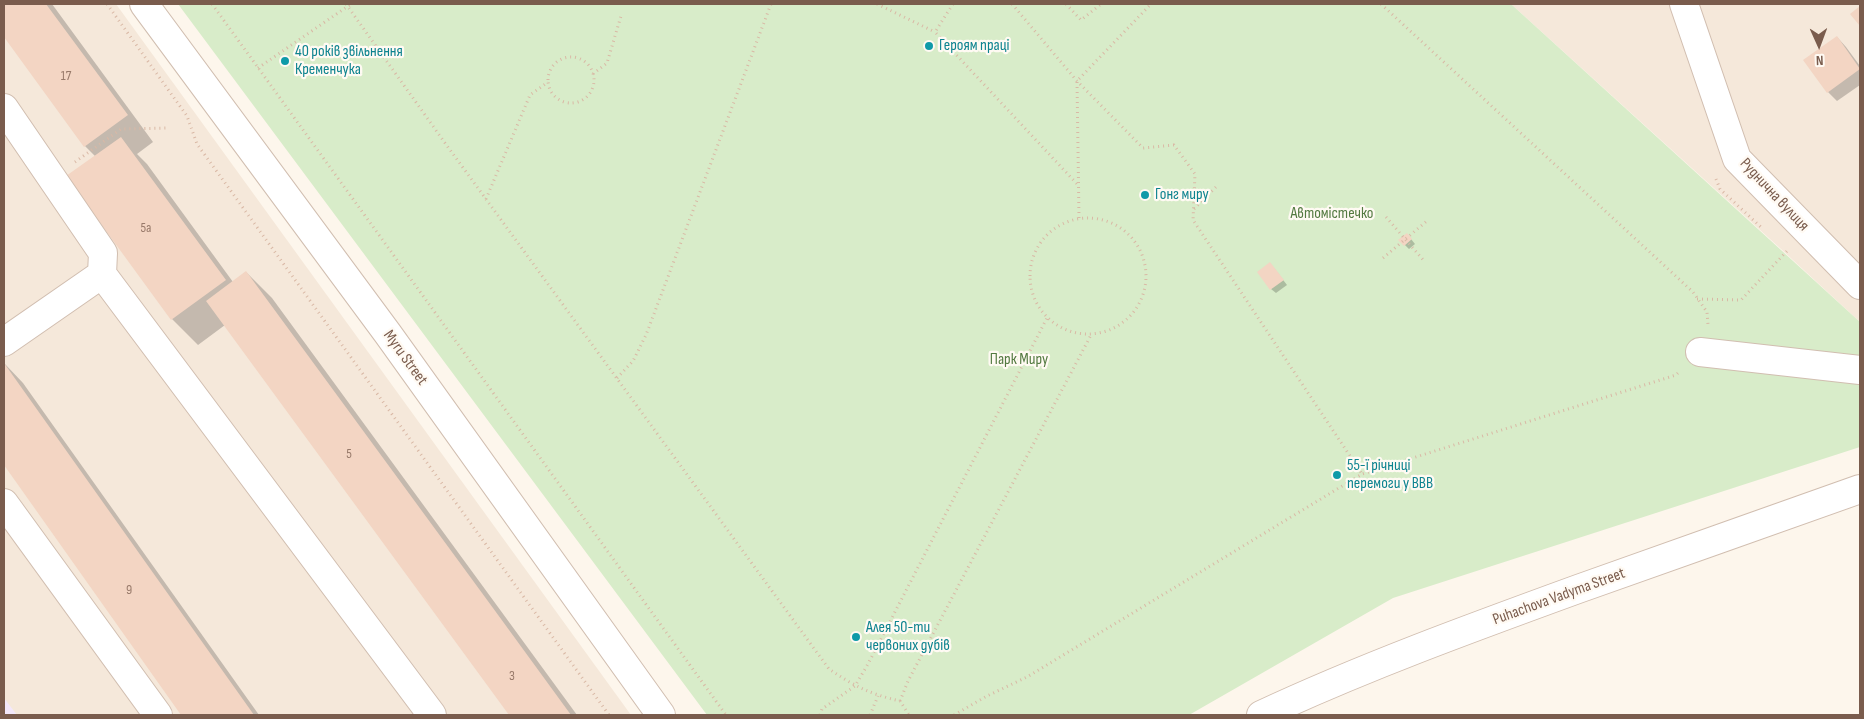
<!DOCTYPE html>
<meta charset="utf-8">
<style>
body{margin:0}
#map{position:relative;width:1864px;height:719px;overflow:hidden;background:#fdf6ec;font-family:"Sofia Sans Condensed",sans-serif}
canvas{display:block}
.frame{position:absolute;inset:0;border:5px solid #7a5c4d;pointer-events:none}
.north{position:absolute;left:1794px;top:20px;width:50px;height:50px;-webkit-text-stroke:4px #fffaf3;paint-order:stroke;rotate:178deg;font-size:14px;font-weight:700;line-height:20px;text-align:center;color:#7a5c4d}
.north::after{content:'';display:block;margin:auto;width:18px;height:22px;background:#7a5c4d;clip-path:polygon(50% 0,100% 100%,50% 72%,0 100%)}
</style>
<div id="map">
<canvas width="1864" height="719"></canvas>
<div class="frame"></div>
<div class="north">N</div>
</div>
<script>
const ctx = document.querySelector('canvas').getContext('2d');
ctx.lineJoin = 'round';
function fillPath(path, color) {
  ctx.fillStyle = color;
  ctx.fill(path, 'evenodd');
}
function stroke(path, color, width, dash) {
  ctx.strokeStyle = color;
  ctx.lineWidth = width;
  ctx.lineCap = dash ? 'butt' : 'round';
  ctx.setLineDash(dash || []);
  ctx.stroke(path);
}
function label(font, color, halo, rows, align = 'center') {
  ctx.font = font + ' "Sofia Sans Condensed",sans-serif';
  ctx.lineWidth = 4.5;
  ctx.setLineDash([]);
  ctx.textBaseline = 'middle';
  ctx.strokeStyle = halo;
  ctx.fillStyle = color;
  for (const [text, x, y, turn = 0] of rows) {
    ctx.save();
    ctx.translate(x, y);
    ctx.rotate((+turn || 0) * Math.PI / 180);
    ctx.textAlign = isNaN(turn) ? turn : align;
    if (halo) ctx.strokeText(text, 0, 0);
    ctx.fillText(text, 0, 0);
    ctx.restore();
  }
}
const residential = new Path2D(`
 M4 4H116L631 715H4Z
 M1511 4H1860V322L1781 249Z`);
const education = new Path2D(`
 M4 698 17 715H4Z`);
const green = new Path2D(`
 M178 4H1511L1860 322V447L1393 598 1189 715H707Z`);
const shadow = new Path2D(`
 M4 4H52L153 142 137 154 147 164 233 282 246 272 272 298 577 715H511L225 325 198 345 172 319 68 177 96 157 85 146 4 34Z
 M1837 37 1846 47 1860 66V85L1837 101 1828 92Z
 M1411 239 1415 244 1409 249 1400 240Z
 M1274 268 1287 285 1276 293 1271 289Z
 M4 363 23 383 259 715H183L4 463Z`);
const building = new Path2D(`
 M4 4H46L128 115 84 147 4 37Z
 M1860 6V26L1850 14Z
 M1837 36 1860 69 1827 93 1803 60Z
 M121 137 226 280 171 320 66 176Z
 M1407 233 1412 239 1404 246 1398 240Z
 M1270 262 1284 280 1270 290 1257 272Z
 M246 271 493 608 571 715H509L206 301Z
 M4 363 254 715H181L4 465Z`);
const path = new Path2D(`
 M107 4 187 116 197 144 609 715
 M212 4 726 715
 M346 4 445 143 829 669C854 686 870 694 900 701L909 715
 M877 4 935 32
 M953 4 935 32 1078 185
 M1012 4 1077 81 1143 148 1174 145 1195 174 1193 220 1362 474
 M1066 4 1081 20 1101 4
 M1381 4 1693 292 1707 312 1708 325
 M548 80a23 23 0 1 1 46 0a23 23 0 1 1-46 0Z
 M258 68 351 4
 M593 74 607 63 621 16
 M75 162 121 129 169 128
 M1716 179 1720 189 1762 228
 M486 199 530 95 548 82
 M1194 209 1217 186
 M1386 217 1425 262
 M1030 276a58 58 0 1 1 116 0a58 58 0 1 1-116 0Z
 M1079 218 1077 81 1151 4
 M1383 258 1428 220
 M1697 299 1741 300 1787 251 1785 249
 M617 378 633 361 646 335 771 4
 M900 701 908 681 1091 335
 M820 715 822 709 855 686 868 664 1047 318
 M870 715 878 696
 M954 715 987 696 1027 677 1362 474 1676 375 1680 371`);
const minor = new Path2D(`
 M144 4 388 334 661 715
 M1684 4 1737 159 1860 285
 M4 108 103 253 102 274 432 715
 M4 342 102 274
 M1700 352 1860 370
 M4 503 158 715
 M1261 715C1364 667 1471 628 1578 589 1672 556 1766 522 1860 489`);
const markers = [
 [929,46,5,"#0f9aa8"],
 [285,61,5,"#0f9aa8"],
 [1145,195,5,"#0f9aa8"],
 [1337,475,5,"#0f9aa8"],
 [856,637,5,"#0f9aa8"]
];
const numberNames = [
 ["17",66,76],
 ["5а",146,228],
 ["5",349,454],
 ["9",129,590],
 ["3",512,676]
];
const cultureNames = [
 ["Героям працi",939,46],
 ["40 рокiв звiльнення",295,52],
 ["Кременчука",295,70],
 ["Гонг миру",1155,195],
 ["55-ї річниці",1347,466],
 ["перемоги у ВВВ",1347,484],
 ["Алея 50-ти",866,628],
 ["червоних дубів",866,646]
];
const streetNames = [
 ["Руднична вулиця",1774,195,47],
 ["Myru Street",405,358,54],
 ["Puhachova Vadyma Street",1559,597,-20]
];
const parkNames = [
 ["Автомістечко",1332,214],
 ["Парк Миру",1019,360]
];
fillPath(residential, '#f5e8da');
fillPath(education, '#f3e8fa');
fillPath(green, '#d8ecc9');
fillPath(shadow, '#0003');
fillPath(building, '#f3d5c3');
stroke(minor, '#d1beb0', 30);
stroke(path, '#d9b8a5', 3, [1, 4]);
stroke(minor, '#fff', 28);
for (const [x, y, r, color] of markers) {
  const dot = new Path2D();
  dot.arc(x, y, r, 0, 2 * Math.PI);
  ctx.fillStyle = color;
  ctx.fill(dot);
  stroke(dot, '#fffaf3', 2);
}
label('14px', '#987a6a', null, numberNames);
label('16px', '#0d838f', '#fffaf3', cultureNames, 'left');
label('16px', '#7a5c4d', '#fffaf3', streetNames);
label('16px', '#537a41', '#fffaf3', parkNames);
</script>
